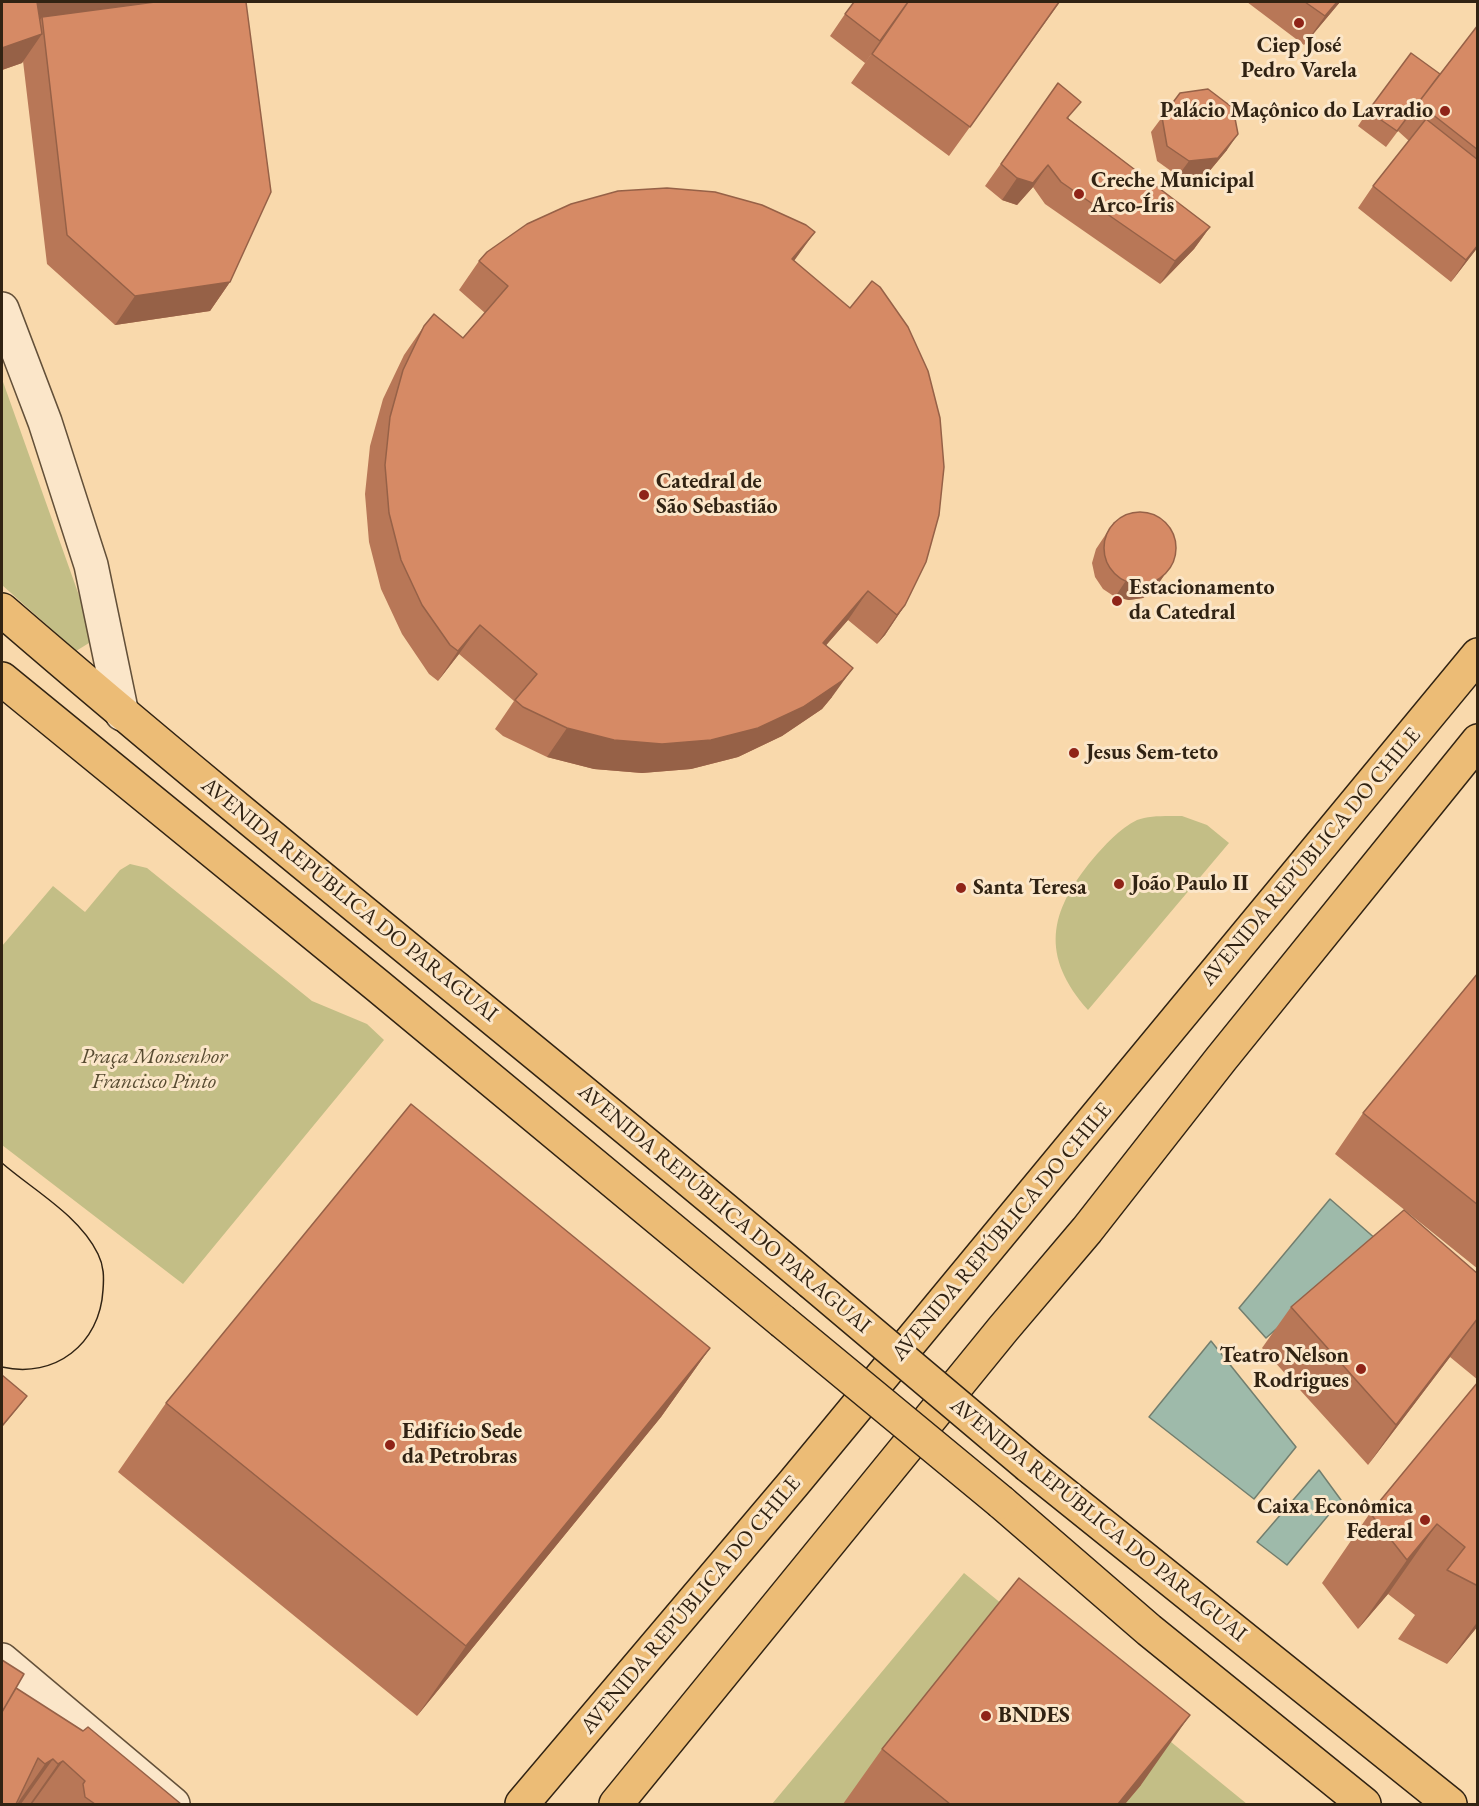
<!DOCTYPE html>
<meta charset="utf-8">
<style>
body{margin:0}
#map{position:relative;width:1479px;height:1806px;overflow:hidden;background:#f9d9ac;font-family:"EB Garamond",serif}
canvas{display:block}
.frame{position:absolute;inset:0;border:3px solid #312313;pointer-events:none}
</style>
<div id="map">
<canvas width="1479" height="1806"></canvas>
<div class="frame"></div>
</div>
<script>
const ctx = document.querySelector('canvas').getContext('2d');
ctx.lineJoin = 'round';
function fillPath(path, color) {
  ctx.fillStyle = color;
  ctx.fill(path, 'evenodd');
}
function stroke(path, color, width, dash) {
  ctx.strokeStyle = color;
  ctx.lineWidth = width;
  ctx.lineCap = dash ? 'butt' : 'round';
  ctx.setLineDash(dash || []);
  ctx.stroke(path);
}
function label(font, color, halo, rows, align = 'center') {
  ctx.font = font + ' "EB Garamond",serif';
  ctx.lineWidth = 6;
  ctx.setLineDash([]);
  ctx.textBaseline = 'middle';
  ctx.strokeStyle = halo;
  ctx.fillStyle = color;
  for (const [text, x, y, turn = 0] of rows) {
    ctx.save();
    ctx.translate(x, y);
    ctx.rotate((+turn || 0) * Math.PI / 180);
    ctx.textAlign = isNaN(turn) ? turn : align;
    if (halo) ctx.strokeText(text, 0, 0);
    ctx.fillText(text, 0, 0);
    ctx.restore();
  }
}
const green = new Path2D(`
 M2 379 92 632 89 643 76 651 2 585Z
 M1182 816 1207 825 1229 843 1088 1010C1040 956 1049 912 1092 860 1104 846 1120 828 1137 820 1149 815 1169 816 1182 816Z
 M130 864 147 868 312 1001 367 1024 384 1040 183 1284 2 1145V946L53 886 85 912 120 870Z
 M964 1573 1247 1804H772Z`);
const water = new Path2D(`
 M1330 1199 1377 1240 1266 1338 1239 1308Z
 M1211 1341 1296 1447 1254 1499 1149 1417Z
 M1319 1470 1341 1500 1287 1565 1257 1542Z`);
const minor = new Path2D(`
 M2 309 45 422 91 565 122 714
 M2 1660 173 1804`);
const major = new Path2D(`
 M2 610C267 839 543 1055 811 1282
 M2 679 378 986 782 1321
 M1029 1466 1450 1804
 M1001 1502 1149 1630 1364 1804
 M522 1804 793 1484 1478 655
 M616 1804 1003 1329 1087 1230 1221 1059 1478 741`);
const tram = new Path2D(`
 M2 1163C33 1190 79 1215 98 1254 104 1266 104 1277 103 1290 100 1344 55 1379 2 1367`);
const majorBridge = new Path2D(`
 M811 1282 1029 1466
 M782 1321 1001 1502`);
const wall = new Path2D(`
 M2 2H246L230 282 210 311 115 325 47 264 23 61 22 63 2 70Z
 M908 2H1060L949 156 851 83Z
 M908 2 865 63 830 36 845 14Z
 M1247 2H1340L1304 45Z
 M1478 25V247L1451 282 1358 208 1373 186 1409 141 1398 131 1386 147 1358 126 1368 111 1440 74Z
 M1058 83 1069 119 1210 227 1194 249 1160 284 1045 204 1033 187 1017 205 1002 200 985 186Z
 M1180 93 1227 150 1207 174 1178 176 1157 161 1151 132Z
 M479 261H795L905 605 885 635 877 644 848 620 826 645 832 697 822 709 782 736 738 757 691 769 642 773 594 769 547 757 503 736 495 729 514 701 459 654 438 681 429 674 402 634 381 589 369 542 365 494 370 446 383 399 404 355 424 326 463 338 485 313 459 290Z
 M1114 522 1165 574 1154 590 1143 598 1129 600 1115 597 1103 589 1095 577 1092 563 1096 549Z
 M1478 973V1269L1335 1154 1363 1113Z
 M1478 1274V1380L1450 1357 1368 1465 1262 1348 1291 1307Z
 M710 1348 661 1417 417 1716 118 1472 166 1403Z
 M1478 1382V1626L1447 1664 1398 1639 1415 1615 1388 1594 1358 1629 1322 1583 1370 1513Z
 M16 1688 181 1804H2Z
 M882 1749 1141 1785 1125 1804H843Z`);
const shadedWall = new Path2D(`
 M38 2H230L42 17 33 29 18 30Z
 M1337 2H1340L1304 45 1325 16Z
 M42 34 22 63 2 70V48Z
 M1238 134 1227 150 1207 174 1178 176 1189 161Z
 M1048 165 1033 187 1017 205 1002 200 1017 178Z
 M1210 227 1194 249 1160 284 1175 261Z
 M815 232 794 261 792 259Z
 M1478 245V247L1451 282 1466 260Z
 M230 282 210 311 115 325 135 296Z
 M1165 574 1154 590 1143 598 1129 600 1115 597 1125 582Z
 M868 591 848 620 803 672 823 643Z
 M905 605 885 635 877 644 897 615Z
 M480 625 459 654 438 681 458 651Z
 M853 668 832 697 822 709 782 736 738 757 691 769 642 773 594 769 547 757 567 728Z
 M1478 1318 1450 1357 1368 1465 1396 1425Z
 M710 1348 661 1417 417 1716 466 1646Z
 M27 1396 21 1404 2 1427V1426Z
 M1437 1524 1388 1594 1358 1629 1407 1560Z
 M1478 1621V1626L1447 1664Z
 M1190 1715 1141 1785 1125 1804H1118Z
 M53 1759 21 1804H17L45 1764Z
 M63 1761 32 1804H30L58 1764Z`);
const building = new Path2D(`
 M2 2H37L42 34 2 48Z
 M155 2H246L271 192 230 282 135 296 67 235 42 17Z
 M854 2H908L880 41 845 14Z
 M908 2H1059L970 127 872 54Z
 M1305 2H1337L1325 16Z
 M1478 25V150L1418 103Z
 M1411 53 1440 74 1397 131 1368 111Z
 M1058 83 1081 102 1067 118 1210 227 1175 261 1061 182 1048 165 1033 183 1017 178 1001 164Z
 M1208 89 1233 108 1238 134 1218 158 1189 161 1167 146 1162 117 1180 93Z
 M1426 119 1478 160V245L1466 260 1373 186Z
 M667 188 715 192 762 205 806 225 815 232 792 259 850 308 872 281 880 287 908 327 928 371 940 418 944 467 939 515 926 562 905 605 897 615 868 591 823 643 853 668 843 680 803 707 758 728 711 740 662 744 614 740 567 728 523 707 515 700 537 674 480 625 458 651 450 645 422 605 401 560 389 513 385 465 390 417 403 370 424 326 434 314 463 338 508 286 479 261 487 252 527 224 571 204 618 191Z
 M1104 548a36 36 0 1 1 72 0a36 36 0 1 1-72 0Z
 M1478 973V1205L1363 1113Z
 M411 1104 710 1348 466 1646 166 1403Z
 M1404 1210 1478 1274V1318L1396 1425 1291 1307Z
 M2 1375 27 1396 2 1426Z
 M1478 1382V1586L1447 1570 1465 1547 1437 1524 1407 1560 1370 1513Z
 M1019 1578 1190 1715 1118 1804H950L882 1749Z
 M2 1660 24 1674 2 1712Z
 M16 1688 83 1731 88 1727 181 1804H95L85 1797 83 1784 85 1781 63 1761 58 1764 53 1759 45 1764 38 1758 16 1804H2V1712Z`);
const markers = [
 [1299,23,6,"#8f2418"],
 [1445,111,6,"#8f2418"],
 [1079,194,6,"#8f2418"],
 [644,495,6,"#8f2418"],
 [1117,601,6,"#8f2418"],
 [1074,753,6,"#8f2418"],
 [1119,884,6,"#8f2418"],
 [961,888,6,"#8f2418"],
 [1361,1369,6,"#8f2418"],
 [390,1445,6,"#8f2418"],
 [1425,1520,6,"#8f2418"],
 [986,1716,6,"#8f2418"]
];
const poiNames = [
 ["Ciep José",1299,46,"center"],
 ["Pedro Varela",1299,71,"center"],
 ["Palácio Maçônico do Lavradio",1433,111,"right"],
 ["Creche Municipal",1091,181],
 ["Arco-Íris",1091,206],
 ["Catedral de",656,482],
 ["São Sebastião",656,507],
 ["Estacionamento",1129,588],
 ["da Catedral",1129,613],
 ["Jesus Sem-teto",1086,753],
 ["João Paulo II",1131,884],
 ["Santa Teresa",973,888],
 ["Teatro Nelson",1349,1356,"right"],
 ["Rodrigues",1349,1381,"right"],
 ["Edifício Sede",402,1432],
 ["da Petrobras",402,1457],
 ["Caixa Econômica",1413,1507,"right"],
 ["Federal",1413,1532,"right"],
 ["BNDES",998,1716]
];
const streetNames = [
 ["AVENIDA REPÚBLICA DO CHILE",1311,857,-50],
 ["AVENIDA REPÚBLICA DO PARAGUAI",349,900,39],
 ["AVENIDA REPÚBLICA DO PARAGUAI",724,1209,40],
 ["AVENIDA REPÚBLICA DO CHILE",1002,1232,-50],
 ["AVENIDA REPÚBLICA DO PARAGUAI",1098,1520,39],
 ["AVENIDA REPÚBLICA DO CHILE",691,1605,-50]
];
const parkNames = [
 ["Praça Monsenhor",154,1057],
 ["Francisco Pinto",154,1082]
];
fillPath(green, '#c3be86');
fillPath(water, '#9ebaaa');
stroke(water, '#727e6e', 1.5);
stroke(minor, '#635039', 36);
stroke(major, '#312313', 36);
stroke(minor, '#fbe6c9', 33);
stroke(major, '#ecbc76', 33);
stroke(tram, '#312313', 1.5);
stroke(majorBridge, '#312313', 36, []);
stroke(majorBridge, '#ecbc76', 33);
fillPath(wall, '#b87757');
fillPath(shadedWall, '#966147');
fillPath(building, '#d68a65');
stroke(building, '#966147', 1.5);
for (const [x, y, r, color] of markers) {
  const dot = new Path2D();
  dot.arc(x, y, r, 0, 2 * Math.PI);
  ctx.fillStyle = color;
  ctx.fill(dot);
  stroke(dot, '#fbe6c9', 2);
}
label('bold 22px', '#312313', '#fbe6c9', poiNames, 'left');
label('22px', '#312313', '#fbe6c9', streetNames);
label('italic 22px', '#564a30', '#fbe6c9', parkNames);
</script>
